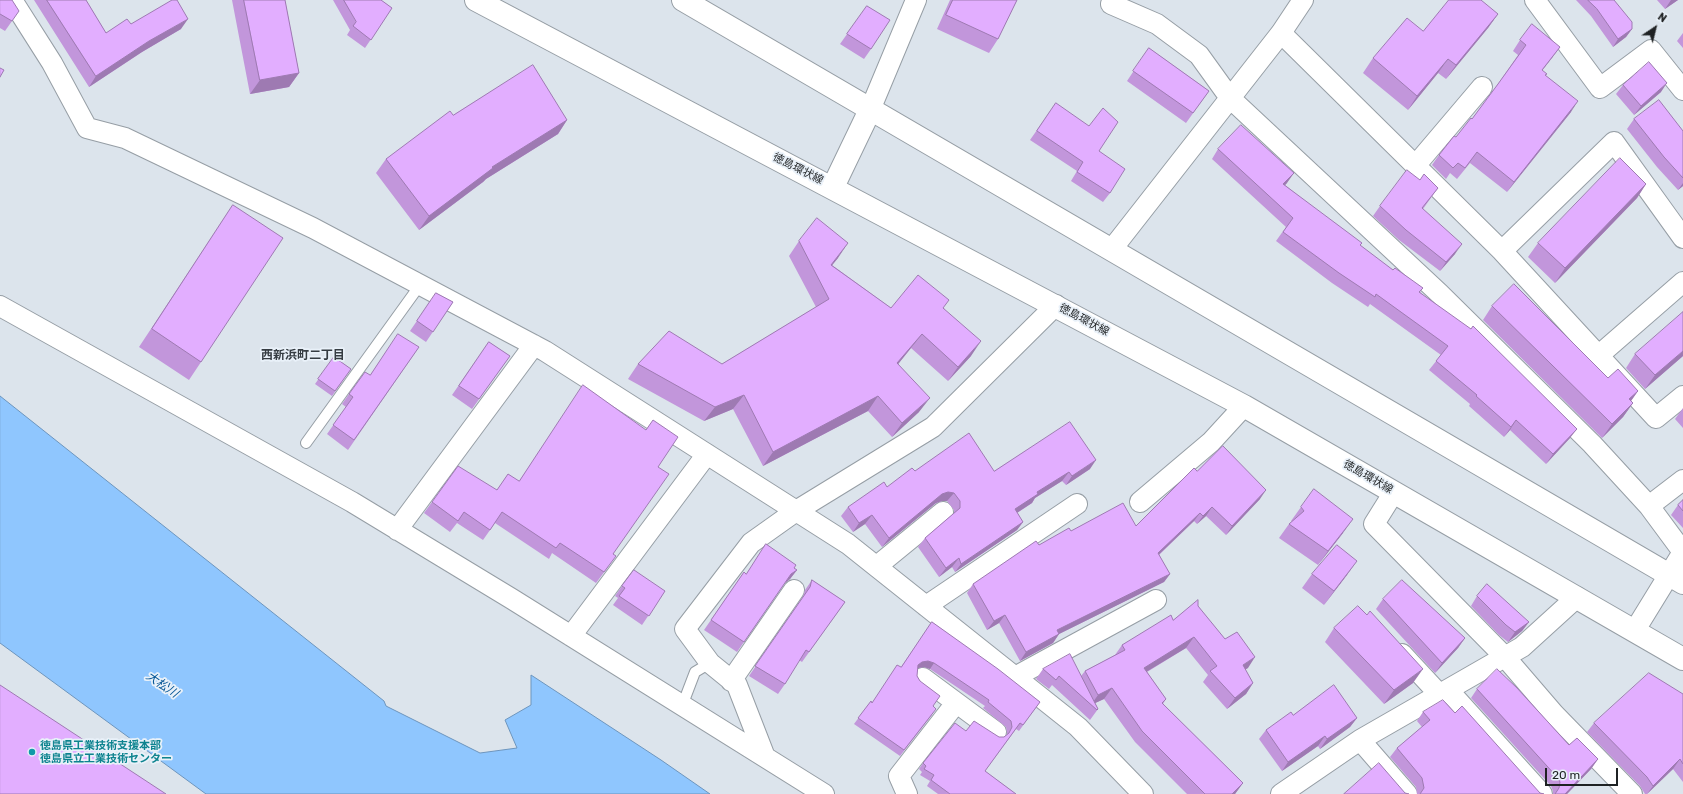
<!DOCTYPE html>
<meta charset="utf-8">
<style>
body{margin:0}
#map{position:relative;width:1683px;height:794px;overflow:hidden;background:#dce4ec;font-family:Rubik,sans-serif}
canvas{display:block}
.north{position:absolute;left:1635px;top:8px;width:40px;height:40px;-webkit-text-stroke:3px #e9f1f9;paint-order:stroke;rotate:35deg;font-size:11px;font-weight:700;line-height:16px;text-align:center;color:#1f2224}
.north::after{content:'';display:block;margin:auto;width:14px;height:18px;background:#1f2224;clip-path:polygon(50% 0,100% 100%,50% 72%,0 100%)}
.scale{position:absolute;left:1545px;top:768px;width:73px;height:18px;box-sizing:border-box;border:2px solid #1f2224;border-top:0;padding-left:5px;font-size:12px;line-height:14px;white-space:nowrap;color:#1f2224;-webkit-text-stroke:3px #e9f1f9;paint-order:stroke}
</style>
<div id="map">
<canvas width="1683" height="794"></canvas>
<div class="north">N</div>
<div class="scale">20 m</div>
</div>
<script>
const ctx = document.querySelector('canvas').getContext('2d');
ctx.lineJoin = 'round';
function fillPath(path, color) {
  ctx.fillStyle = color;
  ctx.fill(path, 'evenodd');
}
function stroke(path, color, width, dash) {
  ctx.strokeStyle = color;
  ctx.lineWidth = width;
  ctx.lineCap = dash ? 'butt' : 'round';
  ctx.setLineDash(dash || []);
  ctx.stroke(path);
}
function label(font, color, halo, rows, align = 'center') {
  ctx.font = font + ' Rubik,"Noto Sans JP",sans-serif';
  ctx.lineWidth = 3.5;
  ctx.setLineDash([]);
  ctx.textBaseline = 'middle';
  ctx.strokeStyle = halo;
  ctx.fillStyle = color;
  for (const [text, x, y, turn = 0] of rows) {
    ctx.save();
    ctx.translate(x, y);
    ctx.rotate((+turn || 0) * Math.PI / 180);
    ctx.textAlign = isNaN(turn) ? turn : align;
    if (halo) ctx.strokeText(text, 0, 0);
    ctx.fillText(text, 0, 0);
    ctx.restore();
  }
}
const water = new Path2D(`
 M0 396 384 701 386 706 480 753 517 748 505 720 531 705V675L661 760 710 794H206L0 643Z`);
const service = new Path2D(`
 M306 443 420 285
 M682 706 695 672 710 663`);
const minor = new Path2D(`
 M12 0 52 63 87 128 125 138 313 228 545 351 848 544 1078 727 1143 794
 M1535 0 1600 88 1651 50 1683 90
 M1111 4 1157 24 1199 55 1230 98 1440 294 1592 444 1649 506 1683 552
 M1281 33 1502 251 1656 418 1683 396
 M870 110 916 0
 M1415 166 1482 87
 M1112 249 1281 33 1303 0
 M1502 251 1614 142 1683 238
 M0 306 352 502 512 599 824 794
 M1598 356 1683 282
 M1394 492 1374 524 1505 657 1554 714 1632 794
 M1140 502 1211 442 1244 406
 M1649 506 1683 480
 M397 530 534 345
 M877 566 943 512
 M926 606 1077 504
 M1635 630 1683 552
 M571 636 707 454
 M1402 654 1439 694
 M1015 677 1156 600
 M923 678 996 732
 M731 681 794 590
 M1448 690 1542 794
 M1360 740 1407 794
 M765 757 737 685 710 663 685 629 751 543 796 511 933 427 1056 305
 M907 794 899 776 956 703
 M1281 794 1360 740 1522 647 1577 597`);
const primary = new Path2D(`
 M476 0 1244 406 1683 659
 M683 0 1683 583
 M833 187 870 110`);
const wall = new Path2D(`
 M0 0 12 21 5 31 0 28Z
 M34 0H86L106 33 131 24 181 29 142 52 89 87Z
 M232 0H285L299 73 289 87 250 94Z
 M333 0H381L392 8 365 48 347 35 350 30Z
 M950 0H1017L998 39 989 53 937 29Z
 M1576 0H1614L1632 29 1626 37 1613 47 1591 16Z
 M1657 0H1678L1665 9Z
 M867 6 871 49 864 59 840 44Z
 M1498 14 1488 28 1446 79 1438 73 1408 110 1363 73 1373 58 1423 31Z
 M1683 33V48L1677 41Z
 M1520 40 1560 47 1542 70 1571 112 1507 192 1470 163 1457 179 1450 173 1446 179 1432 165 1439 155 1456 137 1472 119 1498 84 1518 55 1513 51Z
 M1149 48 1209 91 1186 123 1127 81Z
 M1623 85 1661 92 1634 115 1616 94Z
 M1056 103 1099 151 1110 193 1103 202 1071 181 1077 171 1030 140Z
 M453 115 567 120 558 134 486 179 483 182 419 230 376 173 386 159Z
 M1634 119 1683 131V186L1678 190 1657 167 1627 129Z
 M1218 149 1287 183 1285 185 1360 246 1393 270 1423 288 1420 292 1570 438 1546 464 1510 430 1504 437 1469 406 1470 404 1429 370 1441 355 1370 304 1368 307 1332 283 1276 241 1286 227 1212 159Z
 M1420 180 1438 188 1423 209 1455 254 1440 271 1399 240 1373 216 1380 206Z
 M1646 184 1637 198 1555 283 1528 257 1538 243Z
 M233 205 201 362 189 380 139 347 221 223Z
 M799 241 838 258 832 265 891 308H944L971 356 948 381 911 348 898 364 919 412 892 437 868 411 763 466 733 409 704 421 628 379 638 364H722L816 307 789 256Z
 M436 293 453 302 426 342 410 331Z
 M1492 306 1608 378 1638 391 1631 401 1633 403 1623 417 1602 438 1483 320Z
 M489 342 510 356 472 409 452 395Z
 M419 347 348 450 327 434 346 407 342 404 349 394 369 375Z
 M1635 354 1683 356 1645 389 1626 368Z
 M334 357 351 369 332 396 315 384Z
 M1683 408V428L1675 419Z
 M658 467 613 554 608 567 596 583 552 553 549 559 495 523 483 540 457 523 450 532 424 513 432 502 497 490 508 474 518 481Z
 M1090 469 1066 485 1062 481 1035 498 1032 503 1017 513 1023 522 1017 530 955 572 952 567 939 577 918 547 925 538 954 513V510L947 501H942L936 503 882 547 865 524 853 532 841 516 848 507 887 487 915 471H994Z
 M1197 471 1260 499 1226 535 1206 516 1197 524 1194 521 1159 555 1170 574 1164 582 1059 634 1053 643 1020 661 999 623 987 630 967 593 973 584 1039 545 1071 531 1136 526Z
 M1683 500V528L1671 515 1678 505Z
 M1301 507 1343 533 1318 565 1279 538 1289 524 1292 521H1291Z
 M794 568 797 570 790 579 785 583 737 652 704 630 744 572 746 574Z
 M1312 574 1347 575 1324 605 1302 588Z
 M812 580 845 602 802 662 799 660 785 684 778 694 749 676 803 597 805 590Z
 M622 586 665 591 642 625 613 605 618 598 615 596Z
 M1477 596 1529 622 1522 631 1508 642 1499 635 1471 606Z
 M1383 599 1465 638 1458 648 1435 673 1376 609Z
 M1198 606 1248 668 1245 669 1253 683 1246 694 1227 709 1203 682 1208 675 1186 648 1147 672 1166 699 1163 704 1243 783 1235 794H1187L1135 742 1104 699 1095 703 1098 709 1090 720 1052 685 1049 689 1036 679 1043 669 1081 676 1085 671 1115 655 1122 645 1173 620Z
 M932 622 1040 702 1019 731 1016 729 985 771 1016 794H938L927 786 930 781 920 775 922 772 919 769 923 763 966 731 999 737H1004L1007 735V733L1006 727 983 708 985 706 930 669 924 667 918 668H917V676L933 706 932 715 900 756 854 724 871 701 872 703 901 667Z
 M1334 628 1413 683 1384 704 1325 642Z
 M1477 689 1569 745 1598 759 1591 769 1567 794H1553V791L1551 786 1471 698Z
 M1683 694V782L1673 769 1647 794H1645L1640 786 1587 732 1594 723Z
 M1423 712 1455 713 1540 793 1544 794H1417L1416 787 1390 757 1397 748 1422 727 1417 721Z
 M1293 715 1357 718 1350 727 1320 749 1318 746 1282 771 1259 739 1266 730Z`);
const shadedWall = new Path2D(`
 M1671 0H1678L1665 9Z
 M1498 14 1488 28 1446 79 1456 65Z
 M188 19 181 29 142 52 89 87 96 76 149 41Z
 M1632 29 1626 37 1613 47 1618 39Z
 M1560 47 1552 58 1534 81 1542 70Z
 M1448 59 1438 73 1408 110 1417 96Z
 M299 73 289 87 250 94 260 80Z
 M1667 83 1661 92 1634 115 1641 106Z
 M1578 101 1571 112 1507 192 1514 182Z
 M567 120 558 134 486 179 483 182 419 230 429 216 492 167Z
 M1294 173 1287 183 1276 194 1283 184Z
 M1683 183V186L1678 190Z
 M1646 184 1637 198 1555 283 1565 268Z
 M848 243 838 258 821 279 831 265Z
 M1462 244 1455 254 1440 271 1446 262Z
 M922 334 911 348 887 378 897 363Z
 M981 341 971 356 948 381 958 367Z
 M1683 351V356L1645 389 1655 375Z
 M1638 391 1628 405 1629 399Z
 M744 395 733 409 704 421 715 407Z
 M878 396 868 411 763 466 773 452Z
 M930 398 919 412 892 437 902 423Z
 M1633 403 1623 417 1602 438 1612 424Z
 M1516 420 1510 430 1504 437 1511 427Z
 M1577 429 1570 438 1546 464 1553 454Z
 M1096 460 1090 469 1066 485 1072 476Z
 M1069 472 1062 481 1035 498 1032 503 1009 518 1015 509 1037 492Z
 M1266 490 1260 499 1226 535 1232 526Z
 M948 492 954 493 947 501H942L936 503 882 547 889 538 942 494Z
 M1212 507 1206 516 1197 524 1203 516Z
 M1200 513 1194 521 1152 561 1158 553Z
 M872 515 865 524 853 532 859 523Z
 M1353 519 1343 533 1318 565 1328 551Z
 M1023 522 1017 530 955 572 961 564Z
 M959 558 952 567 939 577 946 568Z
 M1357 561 1347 575 1324 605 1334 591Z
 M797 570 790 579 785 583 791 574Z
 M1170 574 1164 582 1051 638 1057 630Z
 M1005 615 999 623 987 630 994 621Z
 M1529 622 1522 631 1508 642 1515 632Z
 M1059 634 1053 643 1020 661 1026 652Z
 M1194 637 1186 648 1136 678 1144 668Z
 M1465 638 1458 648 1435 673 1442 663Z
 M1255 657 1248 668 1235 676 1243 665Z
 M928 661 934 663 930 669 924 667 918 668 914 672 918 665 922 662Z
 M1423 669 1413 683 1384 704 1394 690Z
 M1253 683 1246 694 1227 709 1235 698Z
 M1112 688 1104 699 1091 705 1098 695Z
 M1357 718 1350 727 1320 749 1327 739Z
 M1325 736 1318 746 1282 771 1288 762Z
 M1598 759 1591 769 1567 794H1565Z
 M1680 759 1673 769 1647 794 1653 786Z
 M1243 783 1235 794H1232Z`);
const building = new Path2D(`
 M0 0H12L19 11 12 21 0 14Z
 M47 0H86L106 33 127 19 131 24 172 0H177L188 19 149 41 96 76Z
 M244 0H285L299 73 260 80Z
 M344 0H381L392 8 371 40 353 26 356 22Z
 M953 0H1017L998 39 946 15Z
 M1449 0H1481L1498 14 1456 65 1448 59 1417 96 1373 58 1407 18 1423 31Z
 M1588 0H1614L1632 22V29L1618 39 1597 9Z
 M867 6 890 20 871 49 847 34Z
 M1532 24 1560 47 1542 70 1547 74 1545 75 1578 101 1514 182 1477 152 1465 168 1458 163 1453 168 1439 155 1454 136 1456 137 1471 118 1472 119 1498 84 1526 45 1520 40Z
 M1149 48 1209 91 1193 113 1133 71Z
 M1649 62 1667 83 1641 106 1623 85Z
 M533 65 567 120 492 167 493 168 429 216 386 159 450 111 453 115Z
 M0 68 4 70 0 77Z
 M1659 100 1683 131V178L1664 157 1634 119Z
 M1056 103 1089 126 1103 108 1118 122 1099 151 1125 169 1110 193 1077 172 1083 162 1037 131Z
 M1241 125 1294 173 1283 184 1362 243 1360 245 1393 270 1395 268 1423 288 1419 292 1471 329 1473 326 1577 429 1553 454 1516 420 1511 427 1476 396 1477 395 1436 361 1448 346 1376 294 1375 297 1339 273 1283 232 1293 218 1218 149Z
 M1620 158 1646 184 1565 268 1538 243Z
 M1407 170 1420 180 1424 174 1438 188 1422 208 1462 244 1446 262 1406 230 1380 206Z
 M233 205 283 238 201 362 152 329Z
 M817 218 848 243 831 265 891 308 918 275 949 300 943 308 981 341 958 367 922 334 897 363 930 398 902 423 878 396 773 452 744 395 715 407 638 364 669 331 722 364 829 299 799 241Z
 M1514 284 1608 378 1618 369 1638 391 1629 399 1633 403 1612 424 1492 306Z
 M436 293 453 302 433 332 417 321Z
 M1683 312V351L1655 375 1635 354Z
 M398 334 419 347 354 440 333 425 353 397 349 394 365 372 370 375Z
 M489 342 510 356 479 399 459 386Z
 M334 357 351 369 335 391 318 379Z
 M583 385 646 430 653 420 678 437 658 467 669 474 613 554 616 556 604 572 560 543 556 548 502 512 490 530 464 512 458 521 432 502 458 466 497 490 508 474 519 481Z
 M1070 422 1096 460 1072 476 1069 472 1037 492 1038 494 1015 509 1023 522 961 564 959 558 946 568 925 538 960 508V501L954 493 948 492 942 494 889 538 872 515 859 523 848 507 884 482 887 487 912 468 915 471 969 433 994 471Z
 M1223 446 1266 490 1232 526 1212 507 1203 516 1200 513 1158 553 1170 574 1057 630 1059 634 1026 652 1005 615 994 621 973 584 1036 541 1039 545 1069 528 1071 531 1123 503 1136 526 1194 468 1197 471Z
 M1314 489 1353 519 1328 551 1289 524 1304 511 1301 507Z
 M1683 500V511L1678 505Z
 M766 544 796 565 794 568 797 570 791 574 744 642 711 620 744 572 746 574Z
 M1337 545 1357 561 1334 591 1312 574Z
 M634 570 665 591 649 616 619 596 625 588 622 586Z
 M812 580 845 602 809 652 806 650 785 684 755 666 810 587Z
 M1402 580 1465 638 1442 663 1383 599Z
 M1487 584 1529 622 1515 632 1506 625 1477 596Z
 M1198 600V606L1225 639 1237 632 1255 657 1243 665 1253 683 1235 698 1210 671 1217 666 1194 637 1144 668 1166 699 1162 703 1243 783 1232 794H1205L1142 731 1112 688 1098 695 1085 671 1125 650 1122 645 1171 615 1173 620Z
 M1358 606 1367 615 1370 611 1423 669 1394 690 1334 628Z
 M932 622 998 669 1040 702 1023 725 1020 723 985 771 1016 794H950L931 780 934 775 924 769 926 766 923 763 955 723 966 731 974 721 999 737H1004L1009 733 1012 727 1011 721 988 702 989 700 934 663 928 661 922 662 918 665 917 676 920 681 940 696 933 706 936 709 904 750 858 718 871 701 872 703 897 665 901 667Z
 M1070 654 1098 709 1097 710 1059 676 1056 680 1043 669Z
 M1497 669 1517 688 1569 745 1577 738 1598 759 1565 794H1555L1559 788 1560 782 1557 777 1477 689Z
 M1649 673 1683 694V764L1680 759 1653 786 1647 777 1594 723Z
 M0 685 166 794H0Z
 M1334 685 1357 718 1327 739 1325 736 1288 762 1266 730 1291 712 1293 715Z
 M1443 700 1455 713 1462 706 1540 793 1544 794H1420L1424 788 1422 778 1397 748 1430 720 1423 712Z
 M1379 763 1405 793 1409 794H1344Z`);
const markers = [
 [32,752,4,"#0f9aa8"]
];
const streetNames = [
 ["徳島環状線",798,169,27],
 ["徳島環状線",1084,320,28],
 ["徳島環状線",1368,477,30]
];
const cultureNames = [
 ["徳島県工業技術支援本部",40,746],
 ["徳島県立工業技術センター",40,759]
];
const neighbourhoodNames = [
 ["西新浜町二丁目",303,356]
];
const waterNames = [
 ["大松川",162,685,34]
];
fillPath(water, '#8fc6fe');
stroke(water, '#6d95bd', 1);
stroke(service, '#969ea5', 12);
stroke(minor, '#969ea5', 22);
stroke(primary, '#969ea5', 24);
stroke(service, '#fff', 10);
stroke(minor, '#fff', 20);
stroke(primary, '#fff', 22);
fillPath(wall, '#c296db');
fillPath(shadedWall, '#9e7ab2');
fillPath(building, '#e2aeff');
stroke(building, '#9e7ab2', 1);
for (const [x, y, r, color] of markers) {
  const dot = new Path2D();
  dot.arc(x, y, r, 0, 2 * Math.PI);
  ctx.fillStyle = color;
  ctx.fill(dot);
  stroke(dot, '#e9f1f9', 1.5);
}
label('11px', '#1f2224', '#e9f1f9', streetNames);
label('bold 11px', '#0d838f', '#e9f1f9', cultureNames, 'left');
label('bold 12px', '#353c42', '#e9f1f9', neighbourhoodNames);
label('italic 12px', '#095897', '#e9f1f9', waterNames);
</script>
